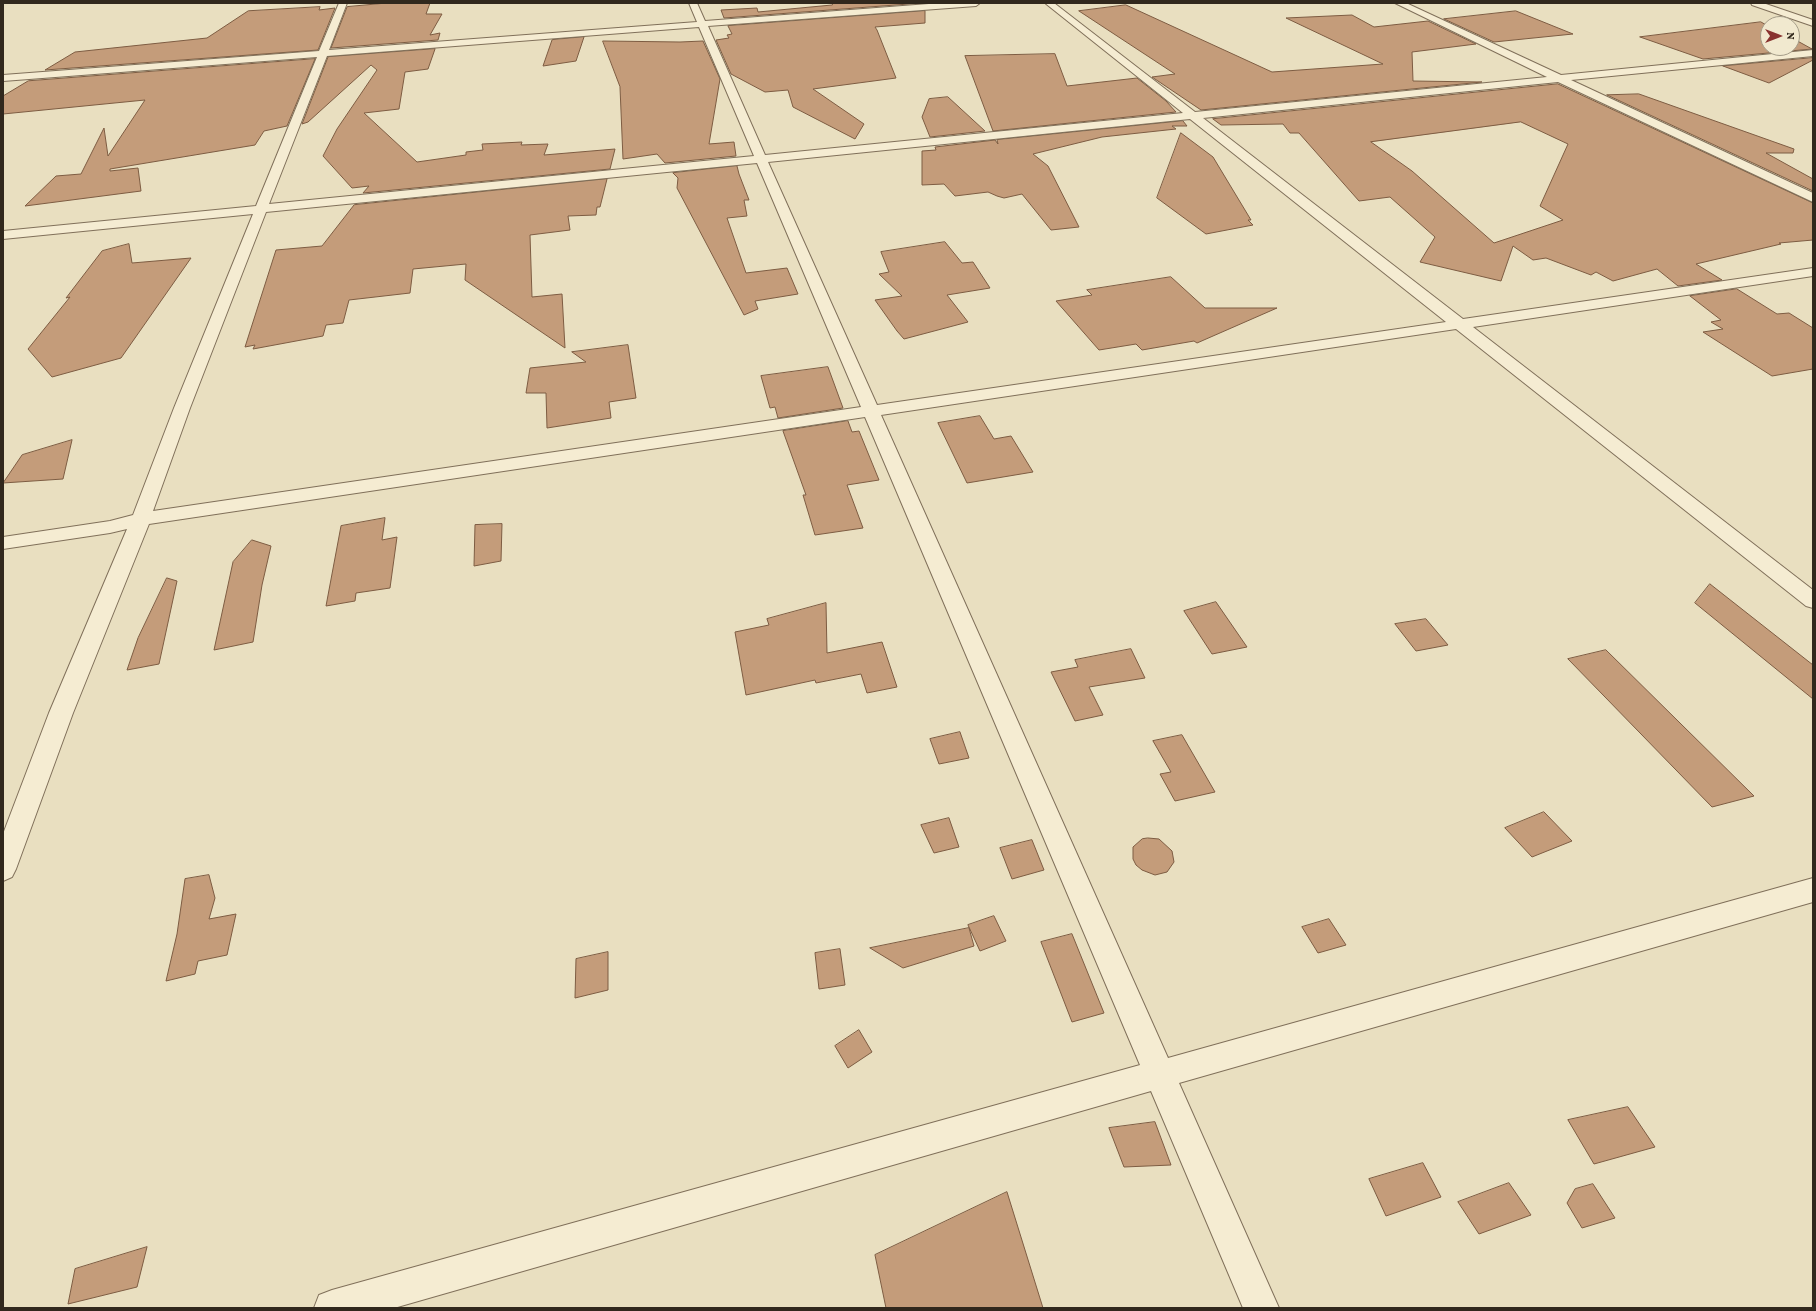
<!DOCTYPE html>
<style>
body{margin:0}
#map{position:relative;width:1816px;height:1311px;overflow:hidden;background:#e9dfc0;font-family:"Crimson Pro",serif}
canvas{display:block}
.frame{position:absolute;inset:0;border:4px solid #31281d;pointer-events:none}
.north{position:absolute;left:1760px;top:16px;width:40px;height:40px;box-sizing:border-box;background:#f1e9cf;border:1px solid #a49c88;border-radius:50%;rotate:90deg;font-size:11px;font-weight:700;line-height:16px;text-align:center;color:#31281d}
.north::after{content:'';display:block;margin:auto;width:14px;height:18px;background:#893330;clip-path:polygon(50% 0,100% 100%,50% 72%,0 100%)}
</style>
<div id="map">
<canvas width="1816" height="1311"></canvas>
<div class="frame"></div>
<div class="north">N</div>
</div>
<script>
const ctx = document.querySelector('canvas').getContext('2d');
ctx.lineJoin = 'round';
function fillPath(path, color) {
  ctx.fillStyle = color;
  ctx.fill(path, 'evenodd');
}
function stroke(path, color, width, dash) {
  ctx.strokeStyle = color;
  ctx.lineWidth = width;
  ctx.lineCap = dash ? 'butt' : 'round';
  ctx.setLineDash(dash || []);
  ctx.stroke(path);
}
const building = new Path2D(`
 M387 3H430L426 14H442L430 35 440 33 438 40 331 48 347 7Z
 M833 3H922L724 18 721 10 757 8 758 12 832 5Z
 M1126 5 1272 72 1383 64 1286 18 1352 15 1374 27 1428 21 1476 44 1412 52 1413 81 1482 82 1201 110 1152 77 1175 74 1079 11Z
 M320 7 319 10 335 8 318 50 45 70 75 52 207 38 248 11Z
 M925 11V23L875 27 877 30 896 78 813 89 864 124 855 139 793 107 788 90 765 92 731 74 716 40 729 38 727 35 732 34 728 26Z
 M1516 11 1573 34 1494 42 1444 19Z
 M1761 22 1768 26V48H1792V38L1812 49 1703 59 1640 37Z
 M584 37 576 61 543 66 552 40Z
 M603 41 680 42 703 41 720 79 709 144 734 142 736 156 665 163 657 154 623 159 620 87Z
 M435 49 428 69 405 72 399 109 364 113 417 162 466 155V152L483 150 482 144 522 142 521 145 548 144 544 155 615 149 610 169 363 193 369 186 352 188 323 156 337 129 377 70 371 65 308 122 302 124 328 57Z
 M1055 54 1067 86 1137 78 1166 101 1176 112 993 131 965 56Z
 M1813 58V60L1769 83 1723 66Z
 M315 59 287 126 264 131 255 145 110 169V171L138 168 141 191 25 206 56 176 81 174 104 128 108 156 145 100 3 114V96L28 81Z
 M1558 84 1813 203V240L1779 243 1781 244 1696 264 1722 280 1678 286 1657 269 1613 281 1596 272 1591 275 1546 258 1533 260 1513 246 1501 281 1420 262 1435 237 1390 197 1359 201 1299 133H1290L1283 124 1221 125 1213 119ZM1521 122 1568 144 1540 206 1563 220 1494 243 1412 171 1371 142Z
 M1639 94 1794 149 1793 153H1766L1813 179V191L1607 95Z
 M948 97 985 131 930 137 922 117 929 99Z
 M1183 121 1187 126H1172L1176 129 1102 137 1033 154 1048 166 1079 227 1051 230 1022 194 1004 198 997 196 988 192 955 196 944 184 922 185V151L936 150 935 147 995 140 998 144 997 140Z
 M1181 133 1213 157 1251 220H1248L1253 225 1206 234 1157 198Z
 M737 166 739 174 749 200H744L747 216 727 218 746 273 787 268 798 294 755 301 758 309 744 315 677 188 678 178 673 173Z
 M607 179 600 207H597L596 215 568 216 570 230 530 235 532 297 562 294 565 348 465 280 466 264 413 269 410 293 349 300 343 323 326 325 323 336 253 349 255 345 245 347 276 250 322 246 354 205Z
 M945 242 962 263 973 262 990 288 947 295 968 322 904 339 897 331 875 300 902 296 879 274 889 272 881 252Z
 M129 244 132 263 191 258 121 358 52 377 28 349 70 297 66 298 102 251Z
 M1171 277 1205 308H1277L1197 343 1194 341 1142 350 1136 344 1099 350 1056 301 1092 295 1087 290Z
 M1737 289 1777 314 1789 313 1813 328V369L1772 376 1703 332 1723 329 1711 322 1721 320 1690 296Z
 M628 345 636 398 609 402 611 418 547 428 546 393H526L530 368 586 362 572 352Z
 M828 367 843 408 778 418 775 407 770 408 761 376Z
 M980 416 994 439 1011 436 1033 472 967 483 938 423Z
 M848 421 852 432 859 431 879 480 847 485 863 528 815 535 803 495H806L783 431Z
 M72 440 63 479 3 483 22 455Z
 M385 518 382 540 397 537 390 588 356 593 355 601 326 606 341 526Z
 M502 524 501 561 474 566 475 525Z
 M252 540 271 546 262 585 253 642 214 650 233 562Z
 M167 578 177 581 159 664 127 670 138 638Z
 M1710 584 1813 665V699L1695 603Z
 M1216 602 1247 647 1212 654 1184 611Z
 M826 603 827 653 882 642 897 687 867 693 861 674 816 683 815 680 746 695 735 632 769 625 767 619Z
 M1426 619 1448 645 1416 651 1395 624Z
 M1131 649 1145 678 1089 687 1103 715 1075 721 1051 672 1078 667 1075 660Z
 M1606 650 1754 796 1712 807 1568 659Z
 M960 732 969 758 939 764 930 739Z
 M1182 735 1215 792 1175 801 1160 774 1171 772 1153 741Z
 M1544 812 1572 841 1532 857 1505 828Z
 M949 818 959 847 934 853 921 825Z
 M1148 838 1159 839 1172 851 1174 862 1167 872 1155 875 1142 870 1136 865 1133 859V847L1142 839Z
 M1032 840 1044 870 1012 879 1000 848Z
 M209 875 215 898 209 919 236 914 227 955 198 961 195 974 166 981 177 934 185 879Z
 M994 916 1006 941 980 951 968 925Z
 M1329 919 1346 945 1318 953 1302 927Z
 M969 928 974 946 903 968 870 948Z
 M1072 934 1104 1013 1072 1022 1041 942Z
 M840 949 845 985 819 989 815 953Z
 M608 952V990L575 998 576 959Z
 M859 1030 872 1052 848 1068 835 1046Z
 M1628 1107 1655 1147 1594 1164 1568 1120Z
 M1155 1122 1171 1165 1124 1167 1109 1128Z
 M1423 1163 1441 1197 1386 1216 1369 1179Z
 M1509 1183 1531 1215 1479 1234 1458 1202Z
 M1593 1184 1615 1218 1582 1228 1567 1203 1575 1189Z
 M1007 1192 1043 1308H886L875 1255Z
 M147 1247 137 1287 68 1304 75 1269Z`);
const street = new Path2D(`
 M339 3H347L329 50 697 22 689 3H697L705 21 942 3H980L976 6 708 26 765 155 1183 113 1045 3H1054L1195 112 1547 77 1395 3H1406L1561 75 1813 50V56L1571 80 1813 193V202L1558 82 1203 118 1463 319 1813 268V276L1473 327 1813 590V608L1806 606 1456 329 881 415 1168 1058 1813 878V902L1179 1083 1279 1308H1243L1151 1091 394 1308H314L319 1295 332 1290 1140 1065 865 417 149 524 73 713 16 869 12 877 3 881V834L49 713 127 529 110 533 3 549V537L110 521 133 515 174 408 253 214 3 239V231L256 206 317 57 3 81V75L319 51ZM699 27 754 156 269 204 327 56ZM1190 119 1446 322 877 405 768 162ZM757 163 861 407 153 511 190 408 266 212Z
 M1751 3H1763L1813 20V26L1752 5Z`);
fillPath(building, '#c49c7a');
stroke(building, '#7d5c42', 1);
stroke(street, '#80705a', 2);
fillPath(street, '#f5ecd2');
</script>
